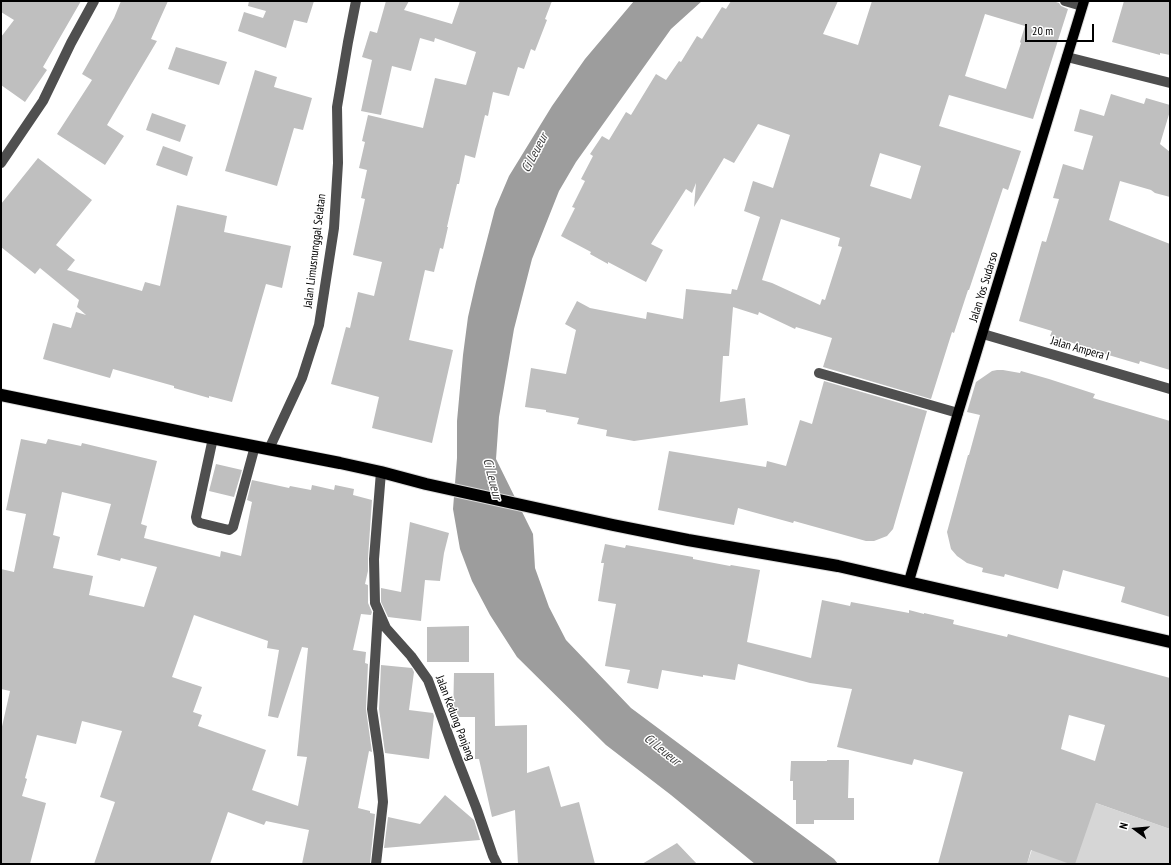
<!DOCTYPE html>
<style>
body{margin:0}
#map{position:relative;width:1171px;height:865px;overflow:hidden;background:#fff;font-family:"PT Sans Narrow",sans-serif}
canvas{display:block}
.frame{position:absolute;inset:0;border:2px solid #000;pointer-events:none}
.north{position:absolute;left:1115px;top:809px;width:40px;height:40px;-webkit-text-stroke:3px #fff;paint-order:stroke;rotate:286deg;font-size:11px;font-weight:700;line-height:16px;text-align:center;color:#000}
.north::after{content:'';display:block;margin:auto;width:14px;height:18px;background:#000;clip-path:polygon(50% 0,100% 100%,50% 72%,0 100%)}
.scale{position:absolute;left:1025px;top:24px;width:69px;height:18px;box-sizing:border-box;border:2px solid #000;border-top:0;padding-left:5px;font-size:12px;line-height:14px;white-space:nowrap;color:#000;-webkit-text-stroke:3px #fff;paint-order:stroke}
</style>
<div id="map">
<canvas width="1171" height="865"></canvas>
<div class="frame"></div>
<div class="north">N</div>
<div class="scale">20 m</div>
</div>
<script>
const ctx = document.querySelector('canvas').getContext('2d');
ctx.lineJoin = 'round';
function fillPath(path, color) {
  ctx.fillStyle = color;
  ctx.fill(path, 'evenodd');
}
function stroke(path, color, width, dash) {
  ctx.strokeStyle = color;
  ctx.lineWidth = width;
  ctx.lineCap = dash ? 'butt' : 'round';
  ctx.setLineDash(dash || []);
  ctx.stroke(path);
}
function label(font, color, halo, rows, align = 'center') {
  ctx.font = font + ' "PT Sans Narrow",sans-serif';
  ctx.lineWidth = 3;
  ctx.setLineDash([]);
  ctx.textBaseline = 'middle';
  ctx.strokeStyle = halo;
  ctx.fillStyle = color;
  for (const [text, x, y, turn = 0] of rows) {
    ctx.save();
    ctx.translate(x, y);
    ctx.rotate((+turn || 0) * Math.PI / 180);
    ctx.textAlign = isNaN(turn) ? turn : align;
    if (halo) ctx.strokeText(text, 0, 0);
    ctx.fillText(text, 0, 0);
    ctx.restore();
  }
}
const green = new Path2D(`
 M1053 788 1170 829V864H1027Z`);
const water = new Path2D(`
 M634 1H702L671 29 576 162 559 191 532 259 514 329 499 417 496 459 533 534 535 568 549 607 566 640 631 708 834 859 838 864H755L671 795 606 745 517 657 490 615 472 581 460 549 453 509 457 458V421L463 355 468 317 476 282 495 209 509 176 552 106 585 59Z`);
const building = new Path2D(`
 M1 1H81L43 67 47 70 25 102 1 85V37L14 20 1 12Z
 M121 1H168L151 39 157 41 107 125 124 136 105 165 57 134 92 80 82 74 114 18Z
 M249 1H314L307 23 294 20 286 48 238 31 244 12 263 18 266 11 248 6Z
 M386 1H409L404 10 452 24 460 1H552L545 19 547 20 535 51 531 49 524 69 518 67 509 96 493 92 488 116 485 115 475 158 465 155 459 184H457L447 227H448L443 249 440 248 434 272 425 270 409 340 453 350 432 443 372 428 379 397 331 384 346 327 350 328 358 292 374 296 382 262 353 255 365 199 361 198 367 170 359 168 365 142 362 141 368 115 423 128 435 78 466 85 476 52 435 38 434 42 420 38 411 71 392 66 381 115 361 111 372 60 362 57 370 31 377 33Z
 M731 1H838L823 34 858 45 872 1H1053L1059 3 1061 6 1068 9 1033 119 949 95 939 126 1021 151 1008 190 1003 188 969 290H968L954 333 952 332 931 399 823 367 832 338 796 327 795 329 759 312 758 315 733 307 729 356H723L720 402 745 398 748 425 634 441 606 436 607 430 577 424 579 418 546 412V410L525 407 531 368 566 374 576 330 565 324 577 301 590 308 646 319 647 312 683 319 686 289 731 294 732 289 737 290 760 217 744 211 753 181 773 188 790 135 758 124 734 163 724 158 694 207 696 183 692 193 686 189 651 244 663 250 646 282 608 262V264L590 254 591 252 561 236 575 208 572 207 585 181 581 179 593 156 590 154 602 136 609 140 626 112 631 115 656 74 666 80 679 61 681 62 697 36 702 39 722 7 726 9ZM985 14 1025 26 1020 42 1021 43 1006 89 965 76ZM880 153 921 166 911 199 870 186ZM781 219 840 238 838 246 842 247 825 300 822 299 820 305 772 283 762 280Z
 M1124 1H1170V55L1160 53V55L1112 42Z
 M176 47 227 62 219 85 168 69Z
 M255 70 277 77 274 87 312 98 303 130 294 128 277 186 225 171Z
 M1111 94 1144 104 1146 98 1170 105V111L1160 144 1170 152V197L1155 193 1151 190 1120 181 1109 220 1170 244V370L1140 361 1139 364 1088 349 1089 348 1050 336 1052 331 1019 321 1042 241 1046 242 1059 199 1053 198 1063 164 1083 170 1093 136 1074 131 1080 109 1104 116Z
 M152 113 186 125 180 142 146 130Z
 M163 146 193 157 187 176 156 165Z
 M38 158 92 200 56 245 75 260 67 270 142 291 145 282 160 286 177 205 227 216 224 232 291 246 282 288 266 284 232 402 209 396V398L174 388V386L113 369 110 378 43 359 53 323 71 328 76 312 86 315 77 307 79 300 40 268 35 274 1 247V204Z
 M997 370H1003L1020 373 1021 371 1049 379 1095 394 1093 398 1170 421V617L1121 602 1125 587 1063 570 1058 589 1005 574 1004 577 982 572 983 568 967 563 957 556 951 549 947 532 968 455H969L980 415 967 412 976 382 992 371Z
 M824 381 927 411 893 529 887 536 874 541H866L794 521 793 523 738 508 734 525 658 510 669 451 766 467 767 461 786 466 800 420 812 424Z
 M21 439 46 444 48 439 81 446 82 443 157 461 141 524 147 526 144 538 220 557 221 551 241 556 252 502 247 500 252 480 289 488 290 486 311 490 312 485 334 490 335 485 354 489 353 495 372 500 368 558V571L365 584 368 585V603L372 612 371 615 361 614 353 650 366 652 365 663 368 664 366 709 372 752 369 751 358 808 370 811V813L375 814 370 864H302L309 830 266 821 264 825 228 812 210 864H94L115 802 100 797 122 731 82 721 76 744 37 735 25 778 27 779 22 796 46 803 30 864H1V731L10 691 1 689V569L14 572 26 514 6 510ZM62 492 111 504 97 555 120 561 121 558 157 567 144 607 89 595 93 576 53 568 60 537 53 535ZM194 615 268 641 267 648 279 650 268 716 278 718 302 647 308 648 297 756 307 757 298 806 252 790 266 750 198 726 202 715 193 712 202 687 172 677Z
 M216 464 242 470 234 497 209 491Z
 M410 522 449 533 444 553 440 581 425 580 421 621 388 617 381 602V588L401 592Z
 M605 544 625 548 626 545 693 557V559L730 566 731 565 760 570 747 642 811 658 822 600 850 606 851 602 909 613V610L924 614V613L954 620 953 624 1007 637 1008 634 1170 678V829L1096 803 1075 864H1070L1031 850 1027 864H938L963 772 914 759 912 765 837 747 852 689 810 683 738 664 735 680 703 675V677L662 670 658 689 627 683 630 670 605 666 616 604 598 601 604 563H601ZM1069 715 1105 725 1095 761 1061 749Z
 M469 626V662H427V627Z
 M381 665 412 668 414 672 409 710 433 713 434 716 429 759 385 753 379 709Z
 M454 673H494L495 726 527 725V773L549 766 561 807 579 802 595 864H518L515 810 492 817 479 759H475V717H453Z
 M827 760H849L848 798H854V820H814V824H796V800H793V781H790L791 761H827Z
 M445 795 474 820 480 840 384 848 388 817 420 824Z
 M677 843 697 864H642Z`);
const minor = new Path2D(`
 M1065 1 1082 6
 M1067 57 1170 83
 M1 163 43 101 71 43 94 1
 M983 334 1170 389
 M819 373 958 413
 M213 438 196 517 197 521 200 523 229 530 233 527 255 446
 M269 449 302 378 319 325 334 228 338 163 337 107 348 42 356 1
 M381 472 374 559 375 603 386 628 411 656 428 680 458 761 476 807 493 856 497 864
 M376 864 383 802 379 756 372 709 378 613`);
const major = new Path2D(`
 M909 581 958 413 1084 1`);
const highway = new Path2D(`
 M1 395 196 435 340 463 381 472 426 484 613 525 688 540 838 566 1170 642`);
const streetNames = [
 ["Jalan Limusnunggal Selatan",315,251,-83],
 ["Jalan Yos Sudarso",984,287,-73],
 ["Jalan Ampera I",1080,349,16],
 ["Jalan Kedung Panjang",455,718,69]
];
const waterNames = [
 ["Ci Leueur",535,153,-62],
 ["Ci Leueur",492,479,76],
 ["Ci Leueur",662,750,39]
];
fillPath(green, '#d6d6d6');
fillPath(water, '#9d9d9d');
fillPath(building, '#bfbfbf');
stroke(major, '#dbdbdb', 12);
stroke(highway, '#dbdbdb', 14);
stroke(minor, '#4f4f4f', 10);
stroke(major, '#000', 10);
stroke(highway, '#000', 12);
label('12px', '#000', '#fff', streetNames);
label('italic 13px', '#3e3e3e', '#fff', waterNames);
</script>
